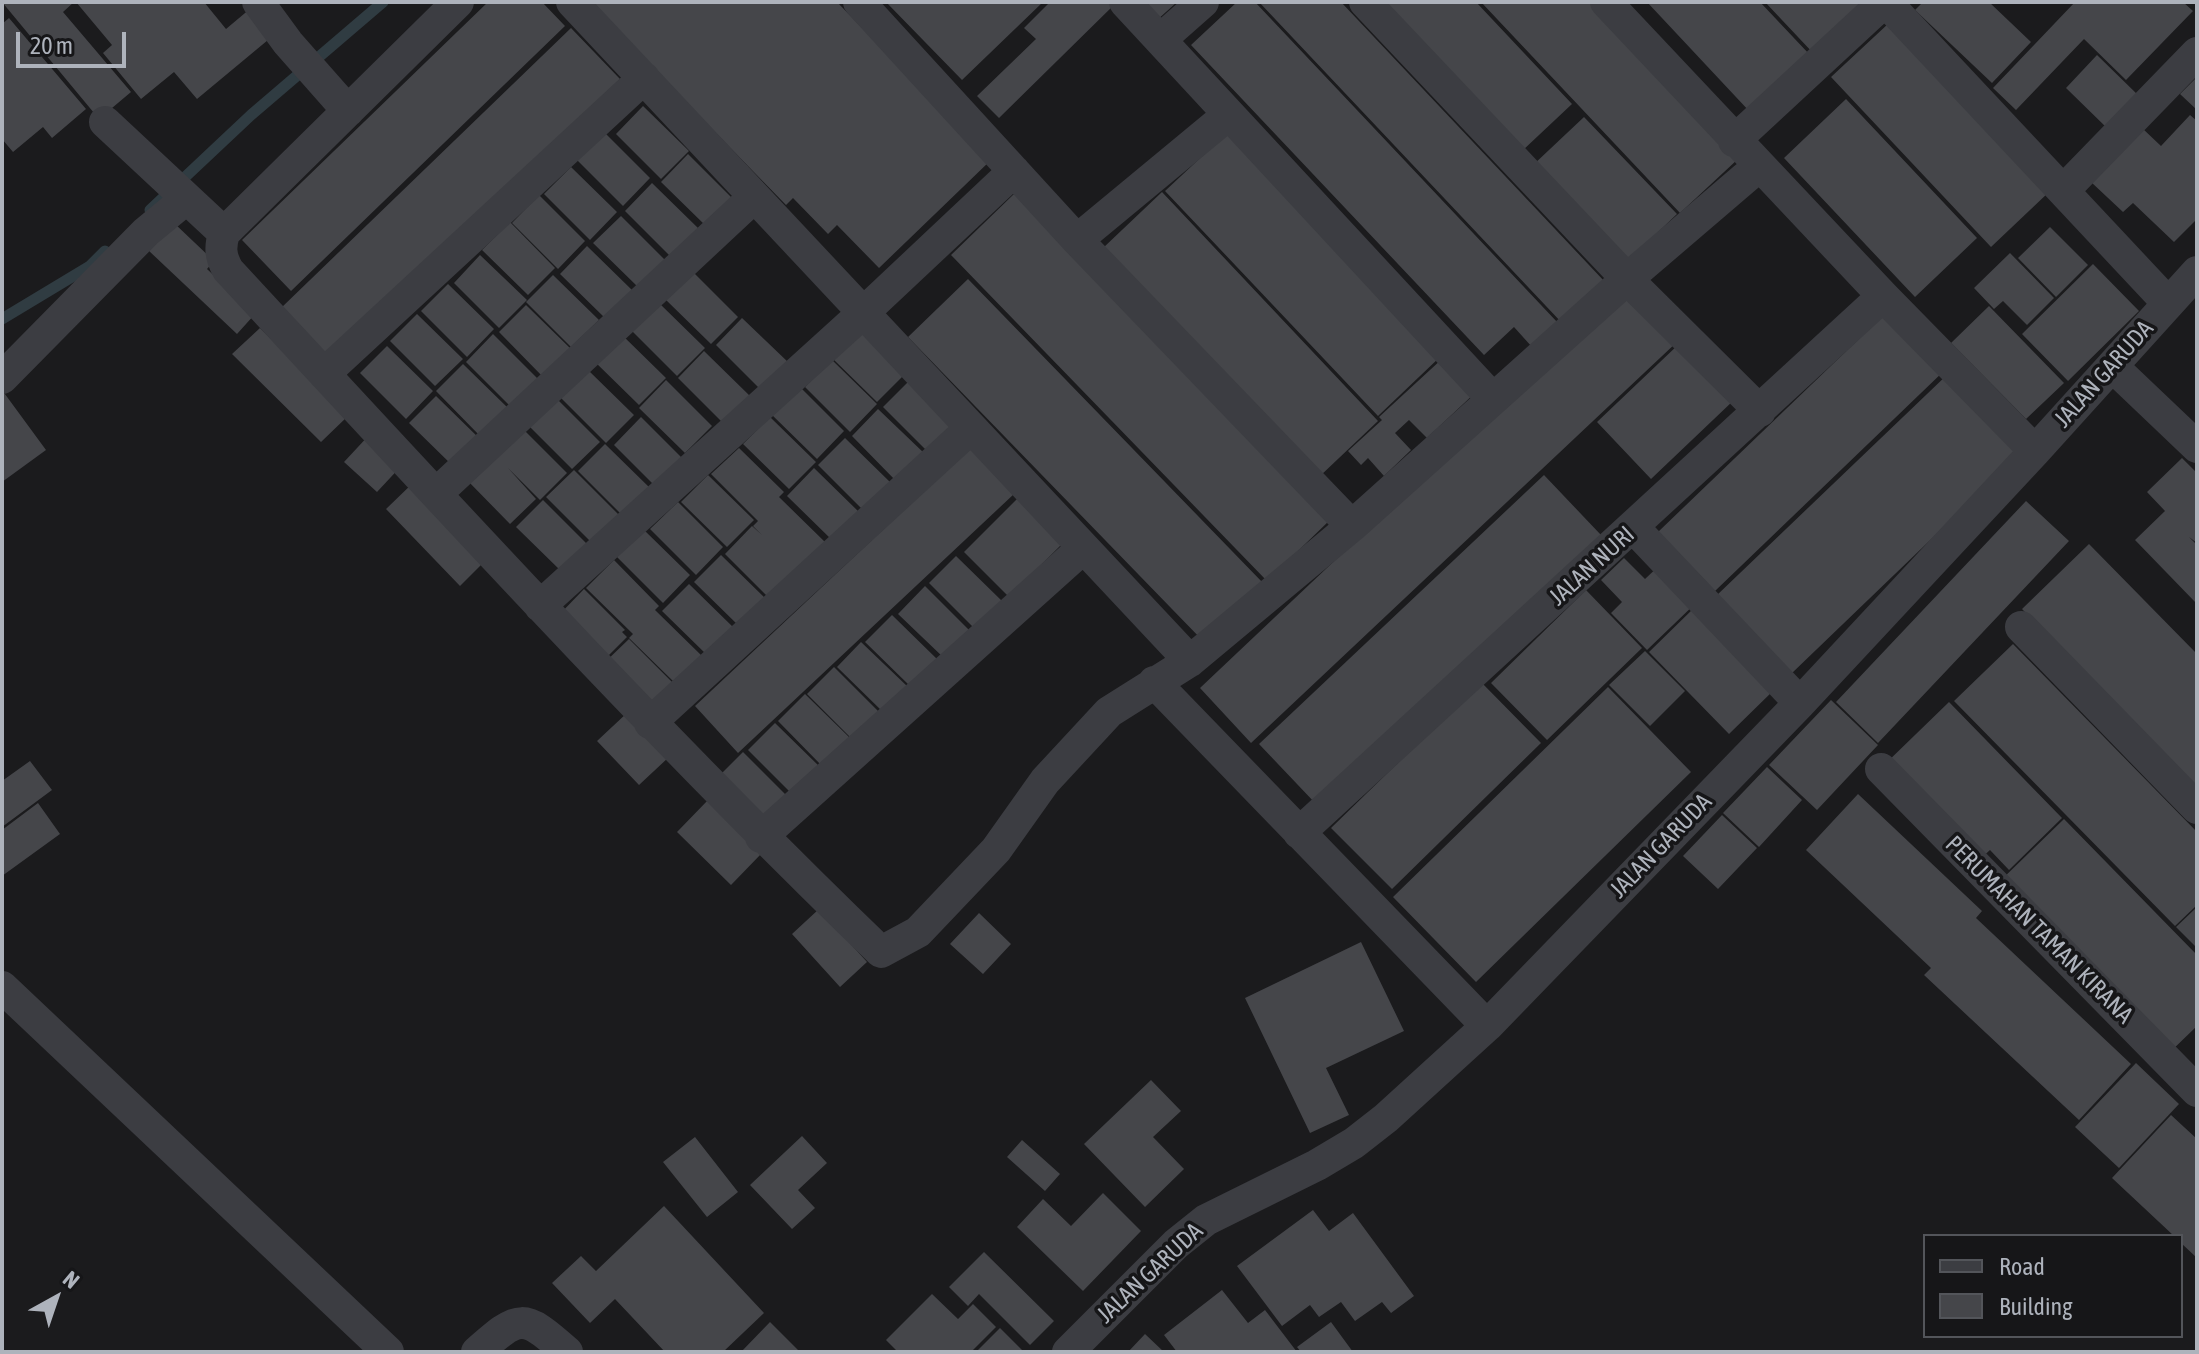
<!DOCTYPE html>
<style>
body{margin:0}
#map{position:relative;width:2199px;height:1354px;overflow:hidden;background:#1b1b1d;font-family:"Asap Condensed",sans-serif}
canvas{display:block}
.frame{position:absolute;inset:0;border:4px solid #aeb3bc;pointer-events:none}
.legend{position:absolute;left:1923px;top:1234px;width:260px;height:104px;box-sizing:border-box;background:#161618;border:2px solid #53555a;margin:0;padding:10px 14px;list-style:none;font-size:24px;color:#aeb3bc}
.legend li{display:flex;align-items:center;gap:16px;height:40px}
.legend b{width:40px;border:2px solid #53555a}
.north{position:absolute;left:16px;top:1258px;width:80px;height:80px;-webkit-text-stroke:6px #161618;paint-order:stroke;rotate:40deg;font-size:22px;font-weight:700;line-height:32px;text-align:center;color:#aeb3bc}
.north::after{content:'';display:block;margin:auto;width:28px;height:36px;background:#aeb3bc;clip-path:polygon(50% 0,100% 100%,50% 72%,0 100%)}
.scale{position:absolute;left:16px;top:32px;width:110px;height:36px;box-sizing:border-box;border:4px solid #aeb3bc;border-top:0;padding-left:10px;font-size:24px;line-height:28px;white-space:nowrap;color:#aeb3bc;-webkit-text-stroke:6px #161618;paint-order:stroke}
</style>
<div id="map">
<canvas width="2199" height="1354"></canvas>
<div class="frame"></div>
<ul class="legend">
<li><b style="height:10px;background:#3c3d42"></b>Road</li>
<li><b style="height:22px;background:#45464a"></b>Building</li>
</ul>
<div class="north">N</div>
<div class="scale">20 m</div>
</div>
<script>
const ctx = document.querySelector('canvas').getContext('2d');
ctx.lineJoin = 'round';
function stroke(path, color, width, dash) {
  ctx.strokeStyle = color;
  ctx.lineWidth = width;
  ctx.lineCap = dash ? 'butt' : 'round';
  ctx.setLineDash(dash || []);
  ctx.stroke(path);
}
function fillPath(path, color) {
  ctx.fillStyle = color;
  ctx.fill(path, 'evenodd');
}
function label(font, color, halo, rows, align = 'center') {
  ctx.font = font + ' "Asap Condensed",sans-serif';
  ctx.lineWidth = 7;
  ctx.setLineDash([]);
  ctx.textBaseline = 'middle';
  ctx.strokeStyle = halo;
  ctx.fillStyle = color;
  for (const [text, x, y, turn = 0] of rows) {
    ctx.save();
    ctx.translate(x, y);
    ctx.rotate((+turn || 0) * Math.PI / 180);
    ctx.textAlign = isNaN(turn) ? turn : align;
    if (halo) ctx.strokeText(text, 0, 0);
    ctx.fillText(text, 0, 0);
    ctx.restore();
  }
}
const stream = new Path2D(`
 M150 210 251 115 383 2
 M2 319 90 266 105 251`);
const building = new Path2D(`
 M2 2H74L63 12 131 92 99 119Z
 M76 2H204L226 29 251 8 274 35 197 99 174 72 141 99 103 53 112 45Z
 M488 2H542L565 26 291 291 242 240Z
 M588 2H837L991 160 879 268 837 225 828 234 793 198 786 205Z
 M886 2H1043L962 80Z
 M1050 2H1117L999 118 977 96 1036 39 1024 28Z
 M1138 2H1177L1156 21Z
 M1237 2H1255L1558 323 1532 347 1514 327 1484 355 1191 45Z
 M1259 2H1341L1605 282 1562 323Z
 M1382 2H1476L1572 104 1522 151Z
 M1481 2H1590L1738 159 1680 213Z
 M1647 2H1760L1810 55 1750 112Z
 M1765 2H1869L1814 54Z
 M1923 2H1989L2031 42 1992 83 1915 10Z
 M2075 2H2183L2193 11 2126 80 2084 39 2016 110 1993 88Z
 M9 18 86 109 52 138 43 127 13 152 2 139V24Z
 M1889 23 2049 192 1991 247 1831 77Z
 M571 28 620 79 331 359 281 308Z
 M2097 55 2139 96 2108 129 2066 88Z
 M2197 77V110L2180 94Z
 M1846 99 1977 238 1915 297 1784 158Z
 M643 106 689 151 661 179 616 134Z
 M2190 115 2197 121V219L2174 242 2133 203 2123 212 2091 182 2142 128 2161 146Z
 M1584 117 1677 214 1625 264 1532 166Z
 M1229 131 1441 356 1378 416 1165 191Z
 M604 132 650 178 623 206 577 160Z
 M688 154 734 200 707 227 661 182Z
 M571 167 617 212 590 240 544 194Z
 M652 183 698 228 670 256 625 211Z
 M1162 192 1378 421 1319 477 1103 248Z
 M1014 194 1330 520 1267 581 951 255Z
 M539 195 585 241 558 269 512 223Z
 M621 216 666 261 639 288 593 243Z
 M510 222 555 268 528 295 482 250Z
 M174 223 214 261 207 269 255 314 237 334 148 250Z
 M2050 227 2088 265 2056 297 2018 258Z
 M587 246 633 291 606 319 560 274Z
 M2010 253 2054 298 2027 325 2003 301 1994 309 1974 288Z
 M480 255 527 300 499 328 454 283Z
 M2093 264 2139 311 2068 381 2022 334Z
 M693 272 738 317 711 344 665 299Z
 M553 275 599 320 571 347 526 302Z
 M968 279 1264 584 1204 642 908 337Z
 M448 284 494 329 467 357 421 311Z
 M1626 285 1678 341 1251 743 1200 688Z
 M659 303 705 348 677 376 632 331Z
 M526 305 572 350 544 378 499 332Z
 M1989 306 2064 383 2026 419 1951 343Z
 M1889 310 1946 369 1715 591 1658 532Z
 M417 314 463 359 435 386 390 341Z
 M742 318 789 363 761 390 716 345Z
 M260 328 348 416 321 442 232 354Z
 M858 329 904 375 877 402 831 357Z
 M620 333 666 378 639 405 593 360Z
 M493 334 538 379 511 407 466 362Z
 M1680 343 1734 400 1651 479 1597 422Z
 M387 346 433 391 406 419 360 373Z
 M704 351 750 396 723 423 678 378Z
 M1443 358 1476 392 1427 438 1409 420 1395 433 1411 450 1384 476 1368 458 1361 465 1348 451 1382 420 1379 417Z
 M831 359 877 404 850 432 805 387Z
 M463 364 509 409 481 437 436 391Z
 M588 370 634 415 606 443 561 398Z
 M1950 372 2025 449 1791 674 1716 596Z
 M666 380 712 426 685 453 639 408Z
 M910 380 956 425 929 453 883 407Z
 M799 386 844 431 817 459 771 414Z
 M2 390 46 450 2 482Z
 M436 396 482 441 455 468 409 423Z
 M554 396 600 442 572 469 527 424Z
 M878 409 925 454 897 482 852 436Z
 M641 417 686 462 659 490 614 445Z
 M770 417 816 462 789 489 743 444Z
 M522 428 567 473 540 500 508 468 536 499 510 524 465 478Z
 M371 433 404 463 377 492 344 462Z
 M845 438 891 483 864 511 818 465Z
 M605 444 651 489 623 516 578 471Z
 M971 447 1014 494 738 753 695 706Z
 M739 448 784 492 779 497 826 543 770 599 725 554 752 526 762 535 753 526 758 521 711 474Z
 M2182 458 2197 473V543L2189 537 2197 545V604L2135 540 2165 511 2147 492Z
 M814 468 860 513 833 541 787 496Z
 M574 470 619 515 592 543 546 497Z
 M708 475 754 520 727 547 681 502Z
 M1544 475 1601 535 1316 804 1259 744Z
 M415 481 489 557 460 586 386 509Z
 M1019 497 1064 542 1009 597 964 552Z
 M543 500 588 545 562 572 516 527Z
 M2026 501 2069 541 1878 743 1836 702Z
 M678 502 723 547 696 575 650 529Z
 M644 530 690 575 663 603 617 557Z
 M2089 544 2197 654V787L2022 609Z
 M721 555 767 600 740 627 694 582Z
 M956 556 1002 601 975 629 929 583Z
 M1624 558 1645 579 1662 563 1699 600 1647 650 1611 613 1622 602 1601 580Z
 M614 560 659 606 655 610 702 656 675 683 629 638 633 634 586 588Z
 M689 584 735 629 708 656 662 611Z
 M925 586 971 632 944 658 898 614Z
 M584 589 625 630 622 632 627 637 602 662 557 617Z
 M1586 590 1642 648 1547 740 1491 683Z
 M1695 607 1775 689 1729 734 1649 652Z
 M892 615 938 660 911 687 865 642Z
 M629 639 674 684 647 710 602 665Z
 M861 642 908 687 883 712 837 667Z
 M2013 644 2197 832V905L2175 926 1954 701Z
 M1645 651 1685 691 1650 726 1609 685Z
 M834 667 879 712 852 739 807 694Z
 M1481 682 1541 743 1392 889 1331 828Z
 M1608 687 1691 772 1476 982 1393 897Z
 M805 694 851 739 823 767 778 721Z
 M1831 700 1878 745 1817 810 1769 765Z
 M1949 702 2062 818 2009 870 1990 850 1976 863 1882 767Z
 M628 712 669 757 639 785 597 741Z
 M775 723 821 768 793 795 748 750Z
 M743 752 788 797 762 824 716 779Z
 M30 761 52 790 2 827V781Z
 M1767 767 1802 800 1759 847 1723 813Z
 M1858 794 1982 911 1976 918 2131 1064 2079 1120 1924 975 1931 968 1806 850Z
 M709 799 762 853 731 885 677 832Z
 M38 803 60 834 2 876V830Z
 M1722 815 1757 848 1718 889 1683 856Z
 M2064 819 2197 955V1026L2167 1055 1999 882Z
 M2197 907V948L2176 927Z
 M819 909 867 962 840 987 792 934Z
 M979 913 1011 944 983 974 950 944Z
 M1361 942 1404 1031 1326 1068 1349 1115 1310 1133 1245 998Z
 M2136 1063 2179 1104 2119 1168 2075 1127Z
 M1151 1080 1181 1111 1153 1137 1184 1169 1145 1207 1084 1144Z
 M2171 1115 2197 1139V1258L2181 1243V1236H2174L2112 1178Z
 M802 1136 827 1163 798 1190 815 1208 792 1229 750 1185Z
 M695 1137 738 1192 707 1217 663 1162Z
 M1022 1140 1060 1174 1045 1191 1007 1157Z
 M1103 1193 1141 1231 1083 1291 1017 1227 1043 1199 1071 1226Z
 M664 1206 764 1313 723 1352H665L615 1299 590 1323 552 1283 581 1256 596 1271Z
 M1313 1210 1329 1231 1353 1213 1414 1296 1391 1313 1382 1302 1355 1321 1341 1302 1319 1317 1310 1305 1282 1326 1237 1266Z
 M984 1252 1054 1321 1030 1345 979 1294 968 1306 949 1287Z
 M1222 1290 1248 1323 1265 1310 1297 1352H1177L1164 1335Z
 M932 1294 958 1319 973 1304 996 1327 971 1352H898L886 1340Z
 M770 1322 800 1352H741Z
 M1331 1322 1353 1352H1301L1297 1347Z
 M1000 1328 1024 1352H976Z
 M1145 1334 1164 1352H1128Z`);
const street = new Path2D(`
 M258 2 288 43 348 111
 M458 2 224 233C220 247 220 256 228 270 442 501 654 733 881 952L918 932 996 850 1045 781 1109 712 1190 661 1352 526 1627 279 1759 166
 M572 2 1190 661
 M859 2 1077 240 1352 526
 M1125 2 1493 399
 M1365 2 1627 279 1760 411
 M1606 2 1883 296 2035 451
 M1886 2 2168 303
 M1160 40 1203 2
 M105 122 224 233
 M1734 141 1884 2
 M2063 191 2197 53
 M1077 240 1228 115
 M2112 366 2197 447
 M324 374 644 78
 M2 378 146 232 186 199
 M436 494 754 197
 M1634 528 1800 703
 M540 606 863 313 1014 171
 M2021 627 2197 808
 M1154 682 1487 1026
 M650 723 971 428
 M1881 769 2197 1091
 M1299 833 1883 296
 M761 837 1083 548
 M2 987 388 1352
 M477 1352C520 1314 523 1313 567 1352
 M1068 1352 1176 1244 1206 1220 1317 1165 1354 1143 1386 1118 1487 1026 1800 703 2035 451 2197 272`);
const streetNames = [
 ["JALAN GARUDA",2104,374,-48],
 ["JALAN NURI",1592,566,-42],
 ["JALAN GARUDA",1661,846,-46],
 ["PERUMAHAN TAMAN KIRANA",2039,930,45],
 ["JALAN GARUDA",1150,1273,-43]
];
stroke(stream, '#303c42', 11);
fillPath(building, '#45464a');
stroke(street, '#3c3d42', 32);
label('24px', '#aeb3bc', '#161618', streetNames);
</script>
